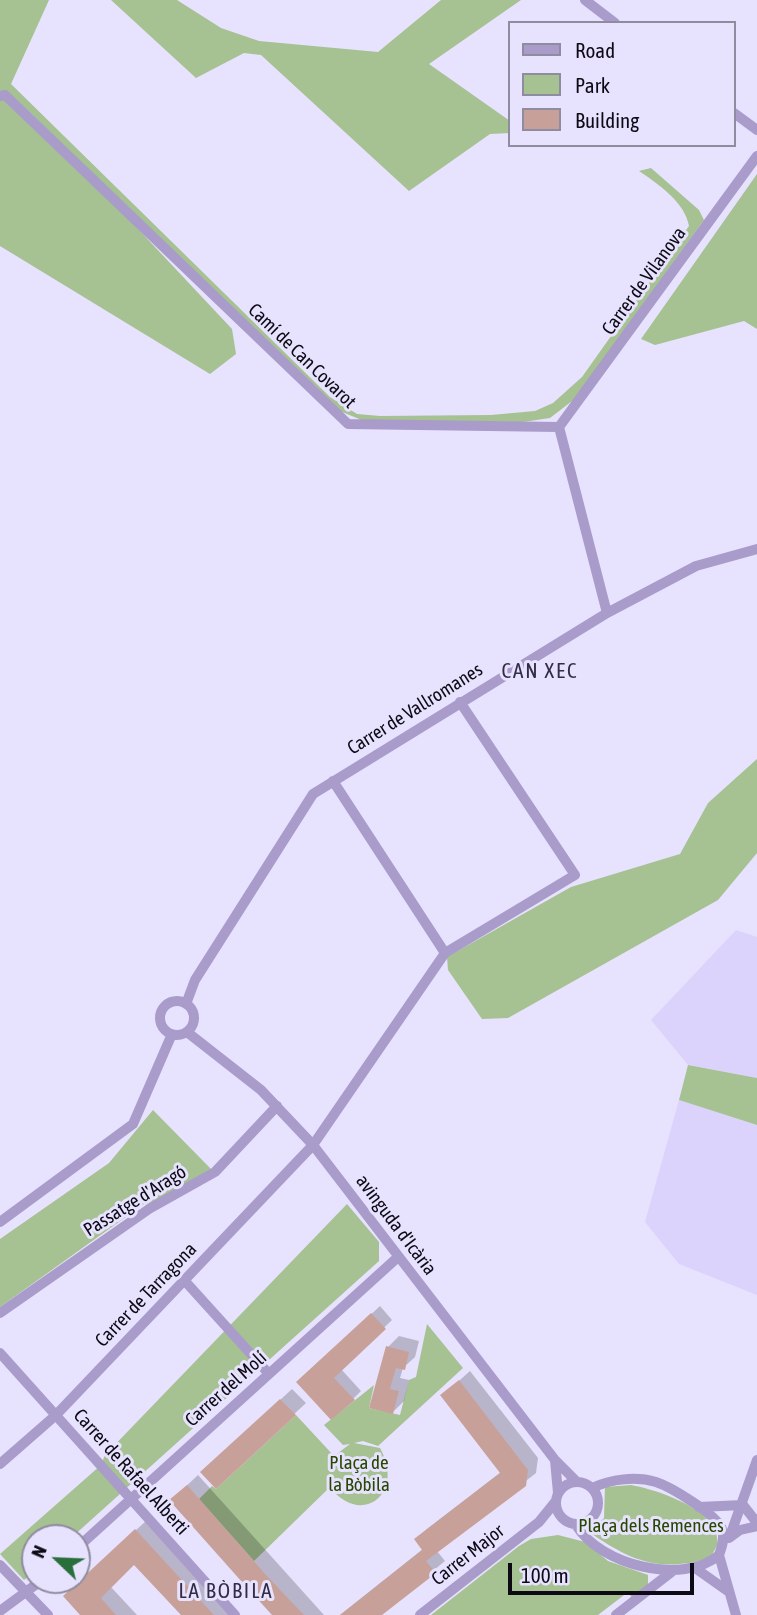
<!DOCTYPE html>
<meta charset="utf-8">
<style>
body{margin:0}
#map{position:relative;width:757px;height:1615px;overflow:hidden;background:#e7e2fd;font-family:"Asap Condensed",sans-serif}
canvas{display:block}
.legend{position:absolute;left:508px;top:21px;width:228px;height:126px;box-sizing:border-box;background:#e7e2fd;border:2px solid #908ca0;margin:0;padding:9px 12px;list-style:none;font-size:21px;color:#0d0a15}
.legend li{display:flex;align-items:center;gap:14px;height:35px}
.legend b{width:35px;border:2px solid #908ca0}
.north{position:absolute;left:21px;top:1524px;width:70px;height:70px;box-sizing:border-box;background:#e7e2fd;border:2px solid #908ca0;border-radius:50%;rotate:293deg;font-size:19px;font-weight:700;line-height:28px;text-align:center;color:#0d0a15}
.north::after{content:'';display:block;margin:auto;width:24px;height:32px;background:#2a6f3b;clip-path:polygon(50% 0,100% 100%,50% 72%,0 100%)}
.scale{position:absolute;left:508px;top:1563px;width:186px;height:32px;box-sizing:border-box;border:4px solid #0d0a15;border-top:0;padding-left:9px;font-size:21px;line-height:24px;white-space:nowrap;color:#0d0a15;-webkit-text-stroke:5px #e7e2fd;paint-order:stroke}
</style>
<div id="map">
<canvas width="757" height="1615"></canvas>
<ul class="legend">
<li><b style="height:9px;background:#a99bca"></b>Road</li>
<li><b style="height:19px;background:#a6c192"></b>Park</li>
<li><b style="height:19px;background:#c7a199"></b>Building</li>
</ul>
<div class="north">N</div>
<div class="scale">100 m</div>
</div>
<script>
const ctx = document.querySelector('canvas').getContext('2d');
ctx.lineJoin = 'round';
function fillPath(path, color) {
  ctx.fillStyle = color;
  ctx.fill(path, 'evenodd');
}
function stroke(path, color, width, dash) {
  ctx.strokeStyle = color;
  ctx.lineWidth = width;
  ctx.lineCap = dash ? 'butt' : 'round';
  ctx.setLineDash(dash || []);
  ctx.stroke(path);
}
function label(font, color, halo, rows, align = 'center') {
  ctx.font = font + ' "Asap Condensed",sans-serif';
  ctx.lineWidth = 6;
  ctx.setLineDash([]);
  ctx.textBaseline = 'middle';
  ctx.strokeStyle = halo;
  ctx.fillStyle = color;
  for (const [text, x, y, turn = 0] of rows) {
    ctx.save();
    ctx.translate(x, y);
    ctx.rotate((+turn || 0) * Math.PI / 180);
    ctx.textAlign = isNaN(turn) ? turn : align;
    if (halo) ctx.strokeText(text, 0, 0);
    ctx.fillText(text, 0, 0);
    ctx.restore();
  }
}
const built = new Path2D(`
 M736 930 757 937V1078L688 1065 651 1020Z
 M679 1100 757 1125V1295L679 1264 645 1222Z`);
const green = new Path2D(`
 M0 0H49L11 84 330 397 357 414 380 416 491 415 535 411 553 403 582 377 689 226C685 202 658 184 639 171L651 168 699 210 704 220 576 398 550 418 523 422 364 421 335 409 16 99 232 329 236 354 210 374 0 246Z
 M111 0H177L221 28 259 41 378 52 441 0H521L429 64 510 121V133L490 134 409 191 261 55 244 53 196 78Z
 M757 174V329L744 321 655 345 641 339Z
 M757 759V853L718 900 508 1018 482 1019 448 970 447 957 571 887 680 854 708 803Z
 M688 1065 757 1078V1125L679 1100Z
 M153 1110 211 1169 155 1205 144 1204 0 1307V1239L109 1163Z
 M347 1204 379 1242V1261L71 1538H35V1571L24 1580 0 1554 101 1465 105 1455Z
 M427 1324 463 1368 378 1446 363 1441 354 1443 380 1448C406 1495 360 1527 330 1487L254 1561 199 1499 212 1486 216 1489 296 1415 334 1456 350 1444 343 1445 324 1425 374 1385 369 1408 400 1415 409 1380 416 1377Z
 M631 1485C654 1489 702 1505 714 1528 717 1532 717 1540 718 1544L710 1558C659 1573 631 1561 589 1532L604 1518 605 1487Z
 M558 1535 585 1542 608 1561 648 1575V1590L634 1601 628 1592 598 1615H431L519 1546 531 1539Z`);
const shadow = new Path2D(`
 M380 1306 392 1320 341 1369 361 1391 353 1399 307 1374Z
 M399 1336 419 1341 415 1357 403 1368 400 1378 409 1380 404 1401 393 1412 371 1407 388 1347Z
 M470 1371 538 1458 536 1473 437 1551 445 1561 380 1615H340L423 1549 416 1539 427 1529 501 1472 443 1395Z
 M292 1389 306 1403 216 1487 213 1462Z
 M198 1475 324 1615H275L182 1490Z
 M147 1520 234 1615H183L134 1563 110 1586 137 1615H83L76 1585Z`);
const building = new Path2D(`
 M371 1313 386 1329 334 1378 355 1400 331 1420 296 1382Z
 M386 1346 409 1352 405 1370 396 1368 390 1389 399 1391 393 1414 369 1408Z
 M459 1380 528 1470 526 1486 426 1561 436 1573 382 1615H340L422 1550 414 1539 500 1473 440 1395Z
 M280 1399 296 1415 216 1489 200 1472Z
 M187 1485 267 1576 304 1615H272L242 1582 169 1500Z
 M135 1529 214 1615H181L134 1565 101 1598 116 1615H80L63 1596Z`);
const street = new Path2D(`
 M585 0 615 23
 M0 96 5 95 348 424 559 427
 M734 113 757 130
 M559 427 757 156
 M559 427 607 613
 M333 781 445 953
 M160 1018a17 17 0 1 1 34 0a17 17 0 1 1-34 0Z
 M186 1004 195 980 313 794 607 613 696 566 757 549
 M187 1032 261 1090 313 1145 555 1460 577 1482
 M0 1222 133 1124 172 1034
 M184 1280 269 1374
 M0 1313 149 1209 215 1172 277 1106
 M0 1353 235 1615
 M555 1460 558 1493
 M0 1464 56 1415 313 1145 445 953 575 875 460 702
 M556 1503a21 21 0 1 1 42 0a21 21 0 1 1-42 0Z
 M743 1505 757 1523
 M699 1507 743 1505
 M576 1525C600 1565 683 1586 719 1555 722 1547 725 1538 722 1529 716 1514 671 1487 656 1482 636 1476 611 1479 592 1488
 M730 1536 757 1460
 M729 1538 740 1530 757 1526
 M77 1548 398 1257
 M719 1555 736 1615
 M0 1565 48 1615
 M695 1568 729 1592
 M0 1611 42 1580
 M420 1615 539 1522 556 1501
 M616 1615 674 1570`);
const streetNames = [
 ["Carrer de Vilanova",644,281,-54],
 ["Camí de Can Covarot",302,356,44],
 ["Carrer de Vallromanes",415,709,-32],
 ["Passatge d'Aragó",135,1201,-32],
 ["avinguda d'Icària",396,1225,53],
 ["Carrer de Tarragona",146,1295,-46],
 ["Carrer del Molí",226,1389,-42],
 ["Carrer de Rafael Alberti",131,1472,48],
 ["Carrer Major",468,1555,-38]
];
const parkNames = [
 ["Plaça de",359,1463],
 ["la Bòbila",359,1485],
 ["Plaça dels Remences",651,1526]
];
const neighbourhoodNames = [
 ["CAN XEC",540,671],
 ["LA BÒBILA",226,1591]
];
fillPath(built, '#dcd3fc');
fillPath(green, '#a6c192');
fillPath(shadow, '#0003');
fillPath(building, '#c7a199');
stroke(street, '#a99bca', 10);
label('19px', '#0d0a15', '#e7e2fd', streetNames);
label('19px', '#284700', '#e7e2fd', parkNames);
ctx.letterSpacing = '2px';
label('21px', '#332c46', '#e7e2fd', neighbourhoodNames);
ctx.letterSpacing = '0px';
</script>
